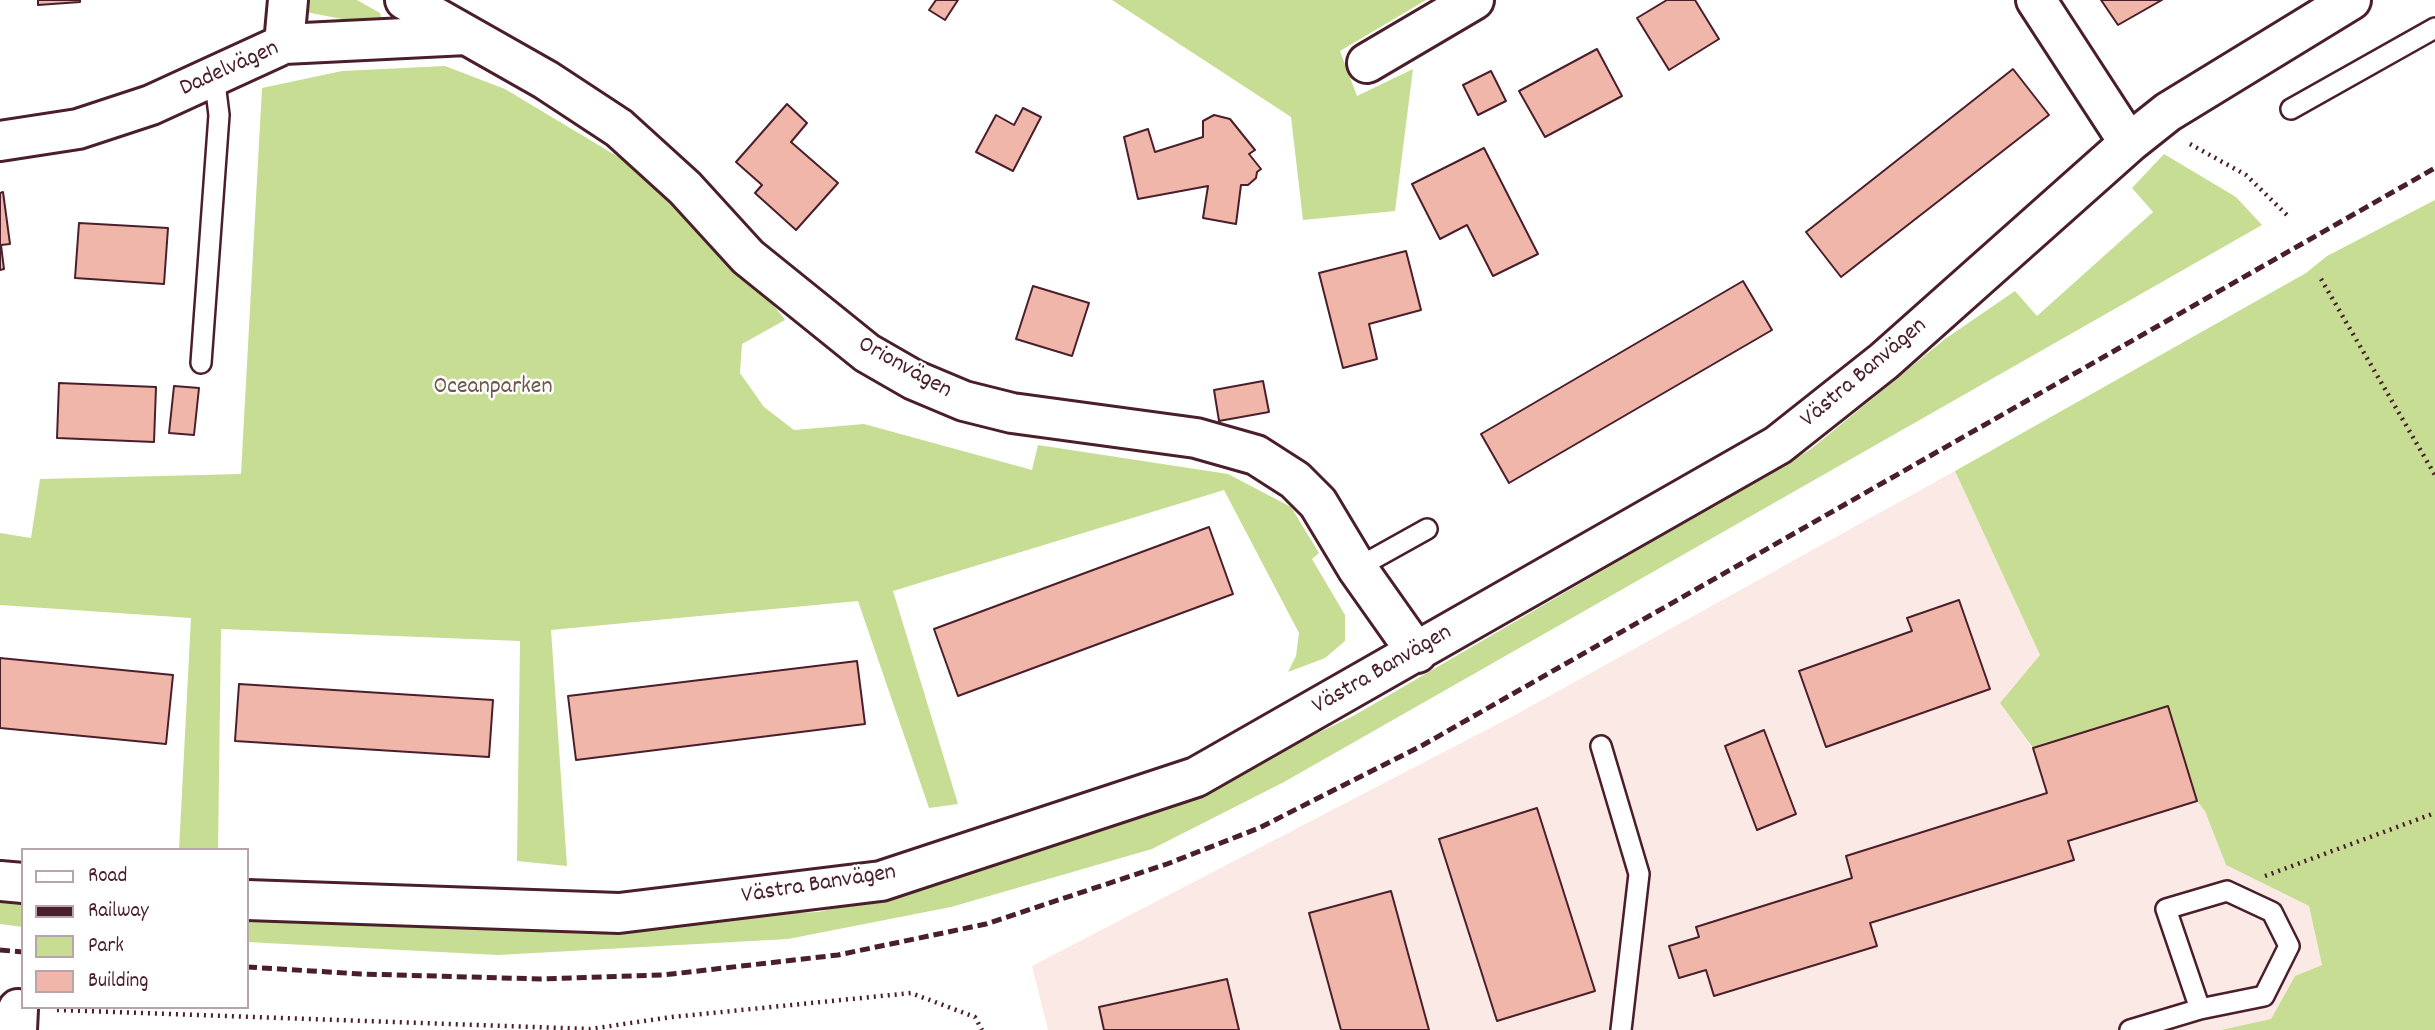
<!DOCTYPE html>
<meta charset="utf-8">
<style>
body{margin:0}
#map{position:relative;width:2435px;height:1030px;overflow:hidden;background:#fff;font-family:Dekko,sans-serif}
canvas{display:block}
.legend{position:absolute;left:21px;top:848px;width:228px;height:161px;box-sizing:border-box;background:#fff;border:2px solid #b7a5aa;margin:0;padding:9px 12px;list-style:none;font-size:21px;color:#4a1f2b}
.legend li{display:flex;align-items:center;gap:14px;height:35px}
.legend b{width:35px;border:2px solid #b7a5aa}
</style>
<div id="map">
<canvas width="2435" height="1030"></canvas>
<ul class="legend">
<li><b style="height:9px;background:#fff"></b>Road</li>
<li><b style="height:9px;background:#4a1f2b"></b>Railway</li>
<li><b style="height:19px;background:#c6dd93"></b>Park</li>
<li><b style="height:19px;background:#f0b6a9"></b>Building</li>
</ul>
</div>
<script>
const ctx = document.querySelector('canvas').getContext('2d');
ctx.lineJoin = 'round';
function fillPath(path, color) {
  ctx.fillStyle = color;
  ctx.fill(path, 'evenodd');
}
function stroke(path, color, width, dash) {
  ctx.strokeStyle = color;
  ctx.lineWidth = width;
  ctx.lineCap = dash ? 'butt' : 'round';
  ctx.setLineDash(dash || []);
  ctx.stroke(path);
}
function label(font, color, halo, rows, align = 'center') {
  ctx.font = font + ' Dekko,sans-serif';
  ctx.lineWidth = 5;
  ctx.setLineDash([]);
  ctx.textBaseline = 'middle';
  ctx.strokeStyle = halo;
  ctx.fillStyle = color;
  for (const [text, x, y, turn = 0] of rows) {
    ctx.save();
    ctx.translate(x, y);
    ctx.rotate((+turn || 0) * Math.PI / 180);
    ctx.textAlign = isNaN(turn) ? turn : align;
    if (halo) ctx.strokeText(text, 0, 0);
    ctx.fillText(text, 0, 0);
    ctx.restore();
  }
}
const built = new Path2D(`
 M1955 471 2040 655 2000 703 2032 748 2168 706 2197 801 2205 810 2226 865 2309 906 2322 965 2295 976 2271 1019 2221 1030H1048L1032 966 1515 715Z`);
const green = new Path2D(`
 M302 0H357L380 13 384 27 343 37 342 19 301 11Z
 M1112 0H1426L1340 51 1357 96 1413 69 1395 211 1303 220 1291 117Z
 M445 66 505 89 620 158 745 268 785 320 742 344 740 373 764 407 794 430 864 424 1032 470 1038 445 1228 474 1291 507 1319 553 1312 559 1345 615V641L1325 658 1288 672 1296 656 1299 633 1224 490 893 591 958 804 929 808 858 601 551 630 567 866 517 861 520 641 221 629 218 850H179L191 618 0 605V533L31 538 40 479 241 474 262 88 342 71Z
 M2164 154 2236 197 2262 225 1284 782 1152 849 951 907 788 939 498 955 247 942V914L567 922 819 912 985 867 1190 795 1355 715 1811 449 1945 339 2015 291 2037 316 2153 212 2132 188Z
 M2435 200V1030H2221L2271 1019 2295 976 2322 965 2309 906 2226 865 2205 811 2197 801 2168 706 2033 748 2000 703 2040 655 1955 471 2306 273 2327 256Z
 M0 897 23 899V927L0 924Z`);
const building = new Path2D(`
 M38 0H80V2L38 5Z
 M936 0H958L945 20 929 10Z
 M1667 0H1695L1719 39 1669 70 1637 18Z
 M2101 0H2162L2118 25Z
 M1597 49 1622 96 1545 137 1519 91Z
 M2013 69 2049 115 1841 277 1806 232Z
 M1491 71 1506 101 1478 115 1463 85Z
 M787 104 807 123 791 142 838 183 796 230 755 193 762 185 736 162Z
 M1023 108 1041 117 1013 171 976 152 996 115 1014 125Z
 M1214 115 1230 119 1255 150 1249 154 1261 169 1257 172 1256 178 1248 185H1241L1236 224 1203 218 1208 186 1138 199 1124 137 1148 129 1155 152 1203 137V121Z
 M1484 148 1538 254 1493 276 1467 225 1440 239 1412 184Z
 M3 192 10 244 1 245 4 269 0 270V193Z
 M79 223 168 228 164 284 75 278Z
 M1406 251 1421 310 1369 324 1377 359 1343 368 1319 273Z
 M1743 281 1772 330 1509 483 1481 434Z
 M1033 286 1089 303 1072 356 1016 339Z
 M1263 381 1269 412 1219 421 1214 390Z
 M59 383 156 387 154 442 57 438Z
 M174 386 199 388 194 435 169 433Z
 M1209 527 1233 594 958 696 934 629Z
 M1959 600 1990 689 1826 747 1799 671 1912 631 1907 618Z
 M0 658 173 675 166 744 0 728Z
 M857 661 865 724 576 760 568 696Z
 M239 684 493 700 489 757 235 741Z
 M2168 706 2197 801 2068 841 2074 860 1870 923 1877 946 1714 996 1706 970 1679 978 1669 946 1699 937 1696 927 1852 878 1846 856 2047 793 2033 748Z
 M1764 730 1796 814 1757 830 1725 746Z
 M1537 808 1595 991 1497 1021 1439 839Z
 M1391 891 1429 1030H1341L1309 913Z
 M1227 979 1239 1030H1104L1099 1007Z`);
const path = new Path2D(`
 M2190 144 2246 175 2288 216
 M2321 279 2435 475
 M2265 876 2435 813
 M57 1010 590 1029 672 1017 911 993 975 1017 982 1030`);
const lane = new Path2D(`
 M2291 109 2435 28
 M201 363 219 115 214 75
 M1357 568 1427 529
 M1601 746 1639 874 1621 1030
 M2130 1030 2200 1009 2264 996 2289 946 2272 912 2227 891 2166 909 2200 1009`);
const street = new Path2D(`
 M405 0 546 80 619 128 685 188 748 257 867 353 914 380 964 401 1012 413 1196 438 1256 455 1295 480 1318 503 1357 568 1417 653
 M2036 0 2129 143
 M284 44 288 0
 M1367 63 1474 0
 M0 141 78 129 151 105 284 44 466 35
 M0 881 23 883
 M247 900 619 913 881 881 1196 777 1778 445 1884 361 2129 143 2168 112 2351 0
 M17 1030 18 1009`);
const rail = new Path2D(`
 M0 950 23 952
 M247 967 361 974 541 979 663 975 838 955 986 924 1167 864 1259 828 1423 745 2435 168`);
const streetNames = [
 ["Dadelvägen",230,70,-24],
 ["Orionvägen",904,369,29],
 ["Västra Banvägen",1865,374,-40],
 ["Västra Banvägen",1383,671,-30],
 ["Västra Banvägen",819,886,-9]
];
const parkNames = [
 ["Oceanparken",493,389]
];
fillPath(built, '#fae9e5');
fillPath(green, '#c6dd93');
fillPath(building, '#f0b6a9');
stroke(building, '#4a1f2b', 2);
stroke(lane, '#4a1f2b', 24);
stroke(street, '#4a1f2b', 44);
stroke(path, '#4a1f2b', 4.5, [2, 5]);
stroke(lane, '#fff', 19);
stroke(street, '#fff', 38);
stroke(rail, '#4a1f2b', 5, [10, 5]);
label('24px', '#4a1f2b', '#fff', streetNames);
label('24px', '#6f584a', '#fff', parkNames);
</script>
